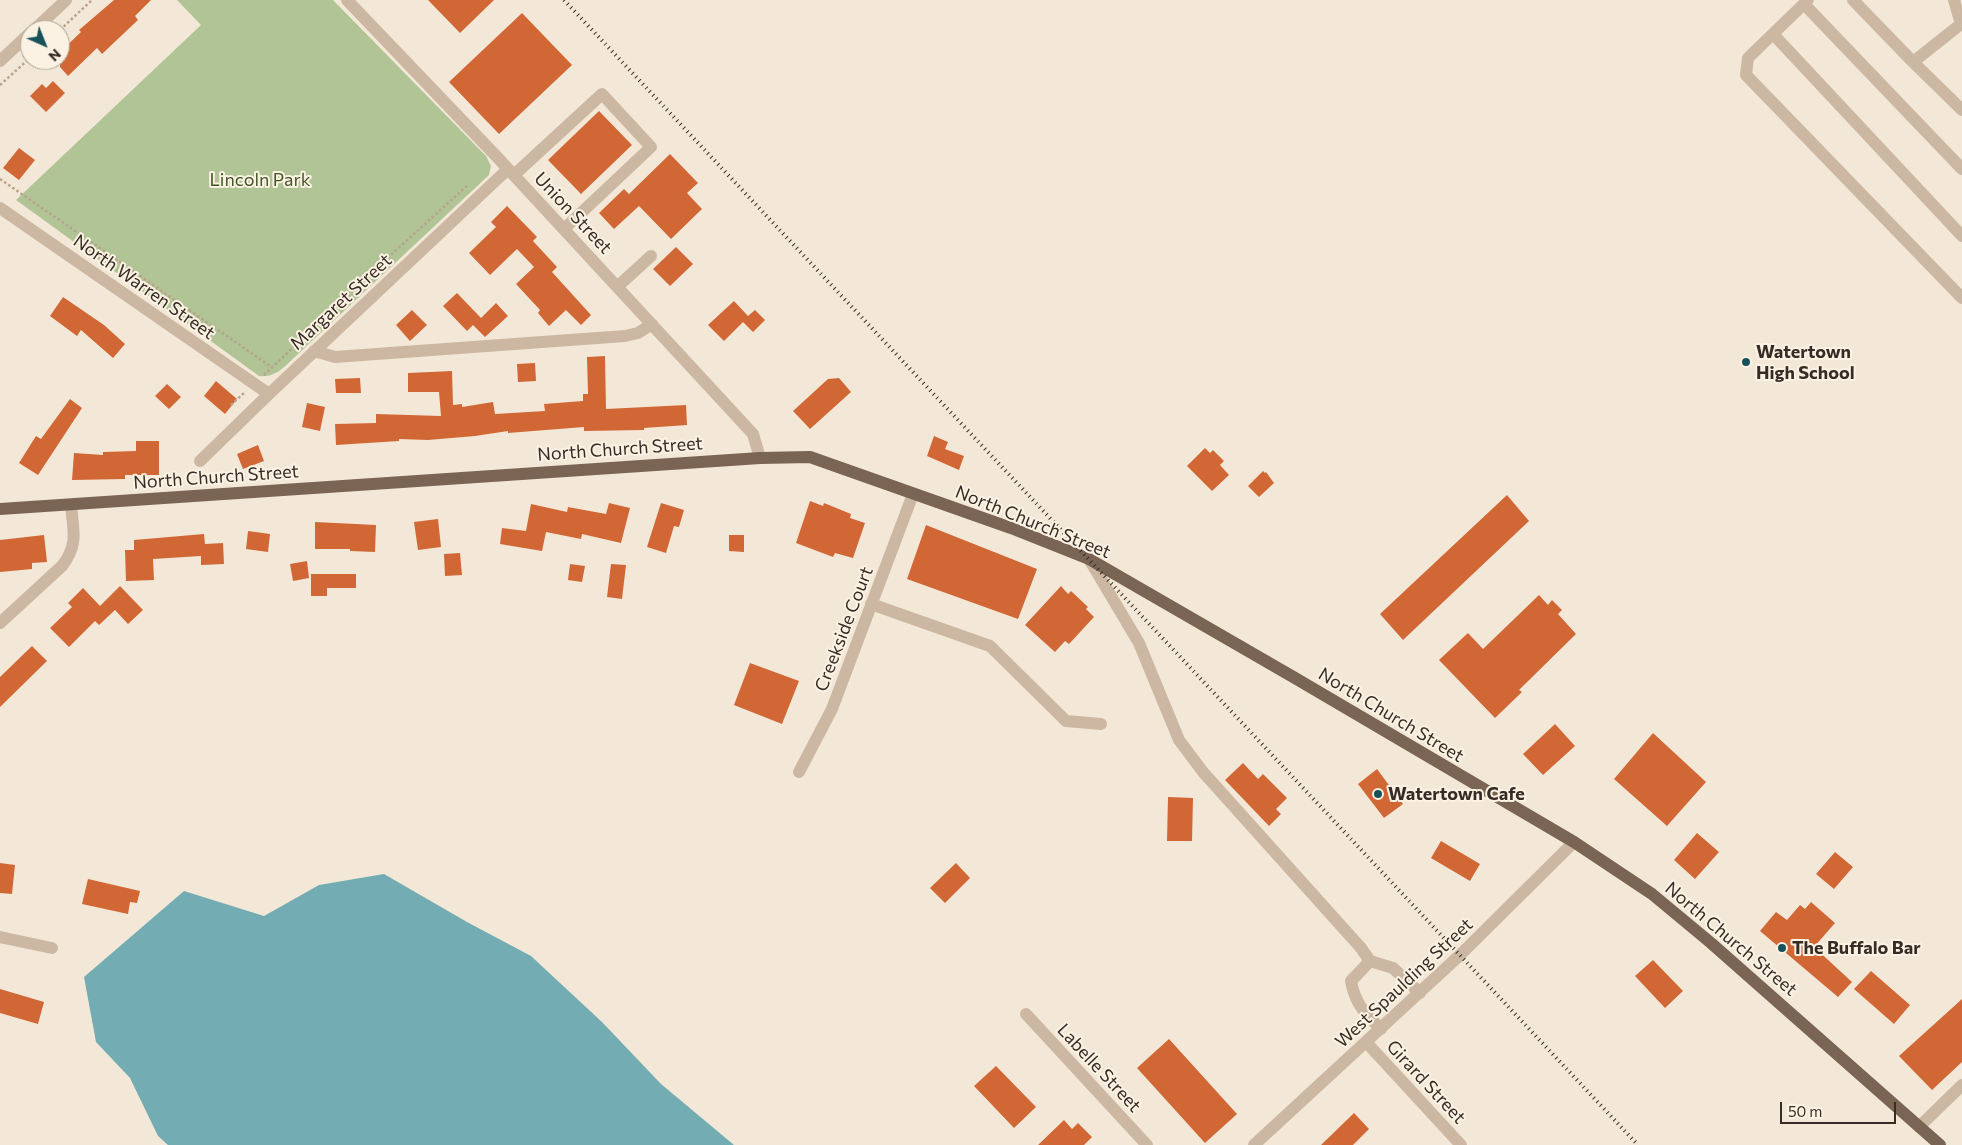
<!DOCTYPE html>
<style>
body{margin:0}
#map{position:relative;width:1962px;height:1145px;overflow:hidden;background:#f3e8d7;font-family:Commissioner,sans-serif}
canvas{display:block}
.north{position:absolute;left:20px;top:20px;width:50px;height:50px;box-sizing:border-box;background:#fbf2e3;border:1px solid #aca397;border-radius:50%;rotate:136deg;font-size:14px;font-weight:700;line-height:20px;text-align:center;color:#362c25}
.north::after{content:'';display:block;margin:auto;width:18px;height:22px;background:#17525b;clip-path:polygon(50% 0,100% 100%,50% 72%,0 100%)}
.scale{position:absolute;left:1780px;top:1102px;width:116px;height:22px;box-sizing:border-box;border:2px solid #362c25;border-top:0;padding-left:6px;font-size:15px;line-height:18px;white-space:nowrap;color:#362c25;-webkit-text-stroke:4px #fbf2e3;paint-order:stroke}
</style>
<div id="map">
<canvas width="1962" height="1145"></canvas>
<div class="north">N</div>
<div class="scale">50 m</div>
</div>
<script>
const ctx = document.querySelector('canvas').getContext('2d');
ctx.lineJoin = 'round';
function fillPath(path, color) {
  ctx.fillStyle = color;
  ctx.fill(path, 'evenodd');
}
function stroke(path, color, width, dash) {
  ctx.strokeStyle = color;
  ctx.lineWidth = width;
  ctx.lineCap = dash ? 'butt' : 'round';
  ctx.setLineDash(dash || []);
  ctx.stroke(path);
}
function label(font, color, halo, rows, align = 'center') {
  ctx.font = font + ' Commissioner,sans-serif';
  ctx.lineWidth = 4;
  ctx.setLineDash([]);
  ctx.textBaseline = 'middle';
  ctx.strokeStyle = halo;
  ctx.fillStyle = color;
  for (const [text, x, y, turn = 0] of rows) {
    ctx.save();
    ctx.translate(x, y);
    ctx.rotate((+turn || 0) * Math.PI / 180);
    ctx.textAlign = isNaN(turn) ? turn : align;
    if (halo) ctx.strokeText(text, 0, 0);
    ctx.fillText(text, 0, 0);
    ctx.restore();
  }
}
const green = new Path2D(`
 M177 0H333L486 156 491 166 489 175 297 355C285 366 276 378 259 376L16 200 201 25Z`);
const water = new Path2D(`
 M384 874 467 922 531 956 602 1022 661 1084 734 1145H168L158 1136 130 1078 96 1042 84 977 184 891 264 916 319 885Z`);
const building = new Path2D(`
 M114 0H151L135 16 138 20 102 54 97 48 68 76 60 67V52L81 32 79 30Z
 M428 0H494L460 33Z
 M522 13 572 65 499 134 449 82Z
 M53 81 65 93 46 112 30 96 42 84 46 88Z
 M599 111 632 145 581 194 548 160Z
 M19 148 35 160 19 180 3 168Z
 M670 154 698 183 687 193 702 209 671 239 639 206 614 229 599 213 624 189 629 194Z
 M507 206 537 237 533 241 557 267 552 272 591 315 581 325 566 310 549 326 538 313 540 310 516 284 534 267 517 249 490 275 469 253 496 227 491 222Z
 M676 247 693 264 670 286 653 269Z
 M457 293 481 318 496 303 508 316 485 337 473 325 467 331 443 306Z
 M63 297 104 325 125 344 113 358 81 330 77 336 50 316Z
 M734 301 748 316 755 310 765 320 753 332 743 322 724 341 708 325Z
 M412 310 427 325 410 341 396 325Z
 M605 356 606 409 686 405 687 425 644 428V430L584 431V427L508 433V431L475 436 428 440 399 439V441L336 445 335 424 376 423V414L441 416 439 392H408V373L452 371 453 405 462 404V407L493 402 495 414 545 411 544 404 583 401V394H588L587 357Z
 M535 363 536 381 518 382 517 364Z
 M360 378 361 393H336L335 379Z
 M839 378 851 392 810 429 793 411 828 379Z
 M216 381 237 399 225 414 204 396Z
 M167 384 181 397 169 409 155 396Z
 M70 399 82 408 38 475 19 463 36 436 41 439Z
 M307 403 325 407 320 431 302 427Z
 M934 436 948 442 945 449 964 456 959 470 927 456Z
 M136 441H159V475H125V479L72 480 74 453 103 455V452L136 451Z
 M258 445 264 461 243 469 237 454Z
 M1205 448 1210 453 1213 450 1224 461 1220 465 1229 475 1212 491 1187 466Z
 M1263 471 1265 473 1266 472 1274 483 1259 497 1248 486Z
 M1507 495 1529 521 1403 640 1380 614Z
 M810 501 823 506 824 503 851 514 850 518 865 523 853 558 835 553 833 557 796 543Z
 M609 503 630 508 621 543 582 534 581 539 546 532 542 551 500 544 502 528 526 531 531 504 567 512 568 507 606 514Z
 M661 503 684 510 679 527 674 526 666 553 647 547Z
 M438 519 441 547 418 550 414 522Z
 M315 522 376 525 375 552 350 551V549H315Z
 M926 525 1037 569 1018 619 907 579Z
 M248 531 270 534 268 552 246 549Z
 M204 534 205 544 223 543 224 564 201 565V556L153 559 154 580 126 581 125 550H134V540Z
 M44 535 47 562 32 563V569L0 572V540Z
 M729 535H744V552L729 551Z
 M460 553 462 575 445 576 444 554Z
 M307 561 309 578 293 581 290 564Z
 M570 564 585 566 582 582 568 580Z
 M611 564 626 565 622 599 607 597Z
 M311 574H356V588H327V596H311Z
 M120 586 143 610 128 624 115 610 99 625 95 621 69 647 50 628 72 607 68 603 83 588 100 606Z
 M1061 586 1068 594 1071 591 1088 607 1086 609 1094 617 1069 644 1065 641 1055 652 1025 625Z
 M1539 595 1548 605 1552 600 1562 610 1558 614 1576 634 1519 690 1522 692 1495 718 1439 660 1468 633 1483 649Z
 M32 646 47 661 0 707V677Z
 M750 663 799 681 782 724 734 705Z
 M1555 724 1575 746 1543 775 1523 754Z
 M1653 733 1706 782 1667 826 1614 779Z
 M1243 763 1258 779 1263 774 1287 798 1276 809 1281 814 1269 826 1225 780Z
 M1377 769 1403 804 1384 818 1358 784Z
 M1168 797 1193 798 1192 841H1167Z
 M1697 833 1719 852 1695 879 1674 860Z
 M1441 841 1480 864 1470 881 1431 858Z
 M1835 852 1853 867 1834 889 1816 874Z
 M0 863 15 865 12 894 0 893Z
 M956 863 970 878 945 903 930 888Z
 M88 879 140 891 137 903 130 902 128 914 82 904Z
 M1811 902 1835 923 1814 947 1852 982 1838 997 1760 931 1776 912 1787 920 1800 905 1805 909Z
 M1653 960 1683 991 1665 1008 1635 976Z
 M1871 971 1910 1005 1894 1024 1854 989Z
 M0 989 44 1002 38 1024 0 1013Z
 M1962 999V1062L1932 1090 1899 1056Z
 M1169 1039 1237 1114 1205 1143 1137 1068Z
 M996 1066 1036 1107 1014 1128 974 1086Z
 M1354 1113 1369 1129 1353 1145H1321Z
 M1064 1120 1072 1129 1078 1123 1092 1137 1084 1145H1038Z`);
const path = new Path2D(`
 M60 30 92 0
 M0 85 30 58
 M0 179 273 368
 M264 375 383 262 468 185
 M231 405 245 392`);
const minor = new Path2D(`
 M347 0 498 158 753 434 760 458
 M1808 0 1748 58 1746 75 1962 298
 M1853 0 1913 62 1961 24 1954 0
 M1804 4 1962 169
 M34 30 66 0
 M1773 34 1962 236
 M0 61 30 33
 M1913 62 1962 110
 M514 175 602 94 651 147 564 229
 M0 208 269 394
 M617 287 651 256
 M314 351 335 357 625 336 638 333 652 324
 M200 461 269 394 508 169
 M1089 559 1139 643 1179 740 1203 772 1361 948 1370 961 1393 968 1420 993
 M871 604 990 646 1066 721 1101 724
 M0 623 62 566C79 544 73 531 71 505
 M799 772 832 709 913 494
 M0 937 52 948
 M1370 961 1351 981C1355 1004 1365 1013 1381 1029
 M1026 1014 1147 1145
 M1366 1042 1461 1145
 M1919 1127 1962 1085
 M1254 1145 1460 955 1574 842`);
const major = new Path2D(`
 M0 509 760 458 810 457 1011 528 1089 559 1295 678 1574 842 1652 894 1711 943 1940 1145`);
const rail = new Path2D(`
 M564 0 1638 1145`);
const markers = [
 [1746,362,5,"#17525b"],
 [1378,794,5,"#17525b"],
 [1782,948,5,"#17525b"]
];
const parkNames = [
 ["Lincoln Park",260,180]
];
const streetNames = [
 ["Union Street",573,213,47],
 ["North Warren Street",144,287,35],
 ["Margaret Street",341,302,-43],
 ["North Church Street",620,449,-4],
 ["North Church Street",216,477,-4],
 ["North Church Street",1033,522,22],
 ["Creekside Court",844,629,-69],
 ["North Church Street",1391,715,31],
 ["North Church Street",1731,939,40],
 ["West Spaulding Street",1404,983,-43],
 ["Labelle Street",1099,1068,47],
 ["Girard Street",1426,1082,47]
];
const poiNames = [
 ["Watertown",1756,352],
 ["High School",1756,373],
 ["Watertown Cafe",1388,794],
 ["The Buffalo Bar",1792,948]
];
fillPath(green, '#b1c495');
fillPath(water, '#73acb3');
fillPath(building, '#d26736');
stroke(path, '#b8a28c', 2.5, [2.5, 2.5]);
stroke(minor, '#ccb8a2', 12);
stroke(major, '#7a6454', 12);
stroke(rail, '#362c25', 4, [1, 4]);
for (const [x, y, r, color] of markers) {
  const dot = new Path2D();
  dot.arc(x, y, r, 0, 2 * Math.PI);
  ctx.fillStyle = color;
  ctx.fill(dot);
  stroke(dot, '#fbf2e3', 2);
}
label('18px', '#425726', '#fbf2e3', parkNames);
label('18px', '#362c25', '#fbf2e3', streetNames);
label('bold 18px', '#362c25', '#fbf2e3', poiNames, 'left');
</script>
